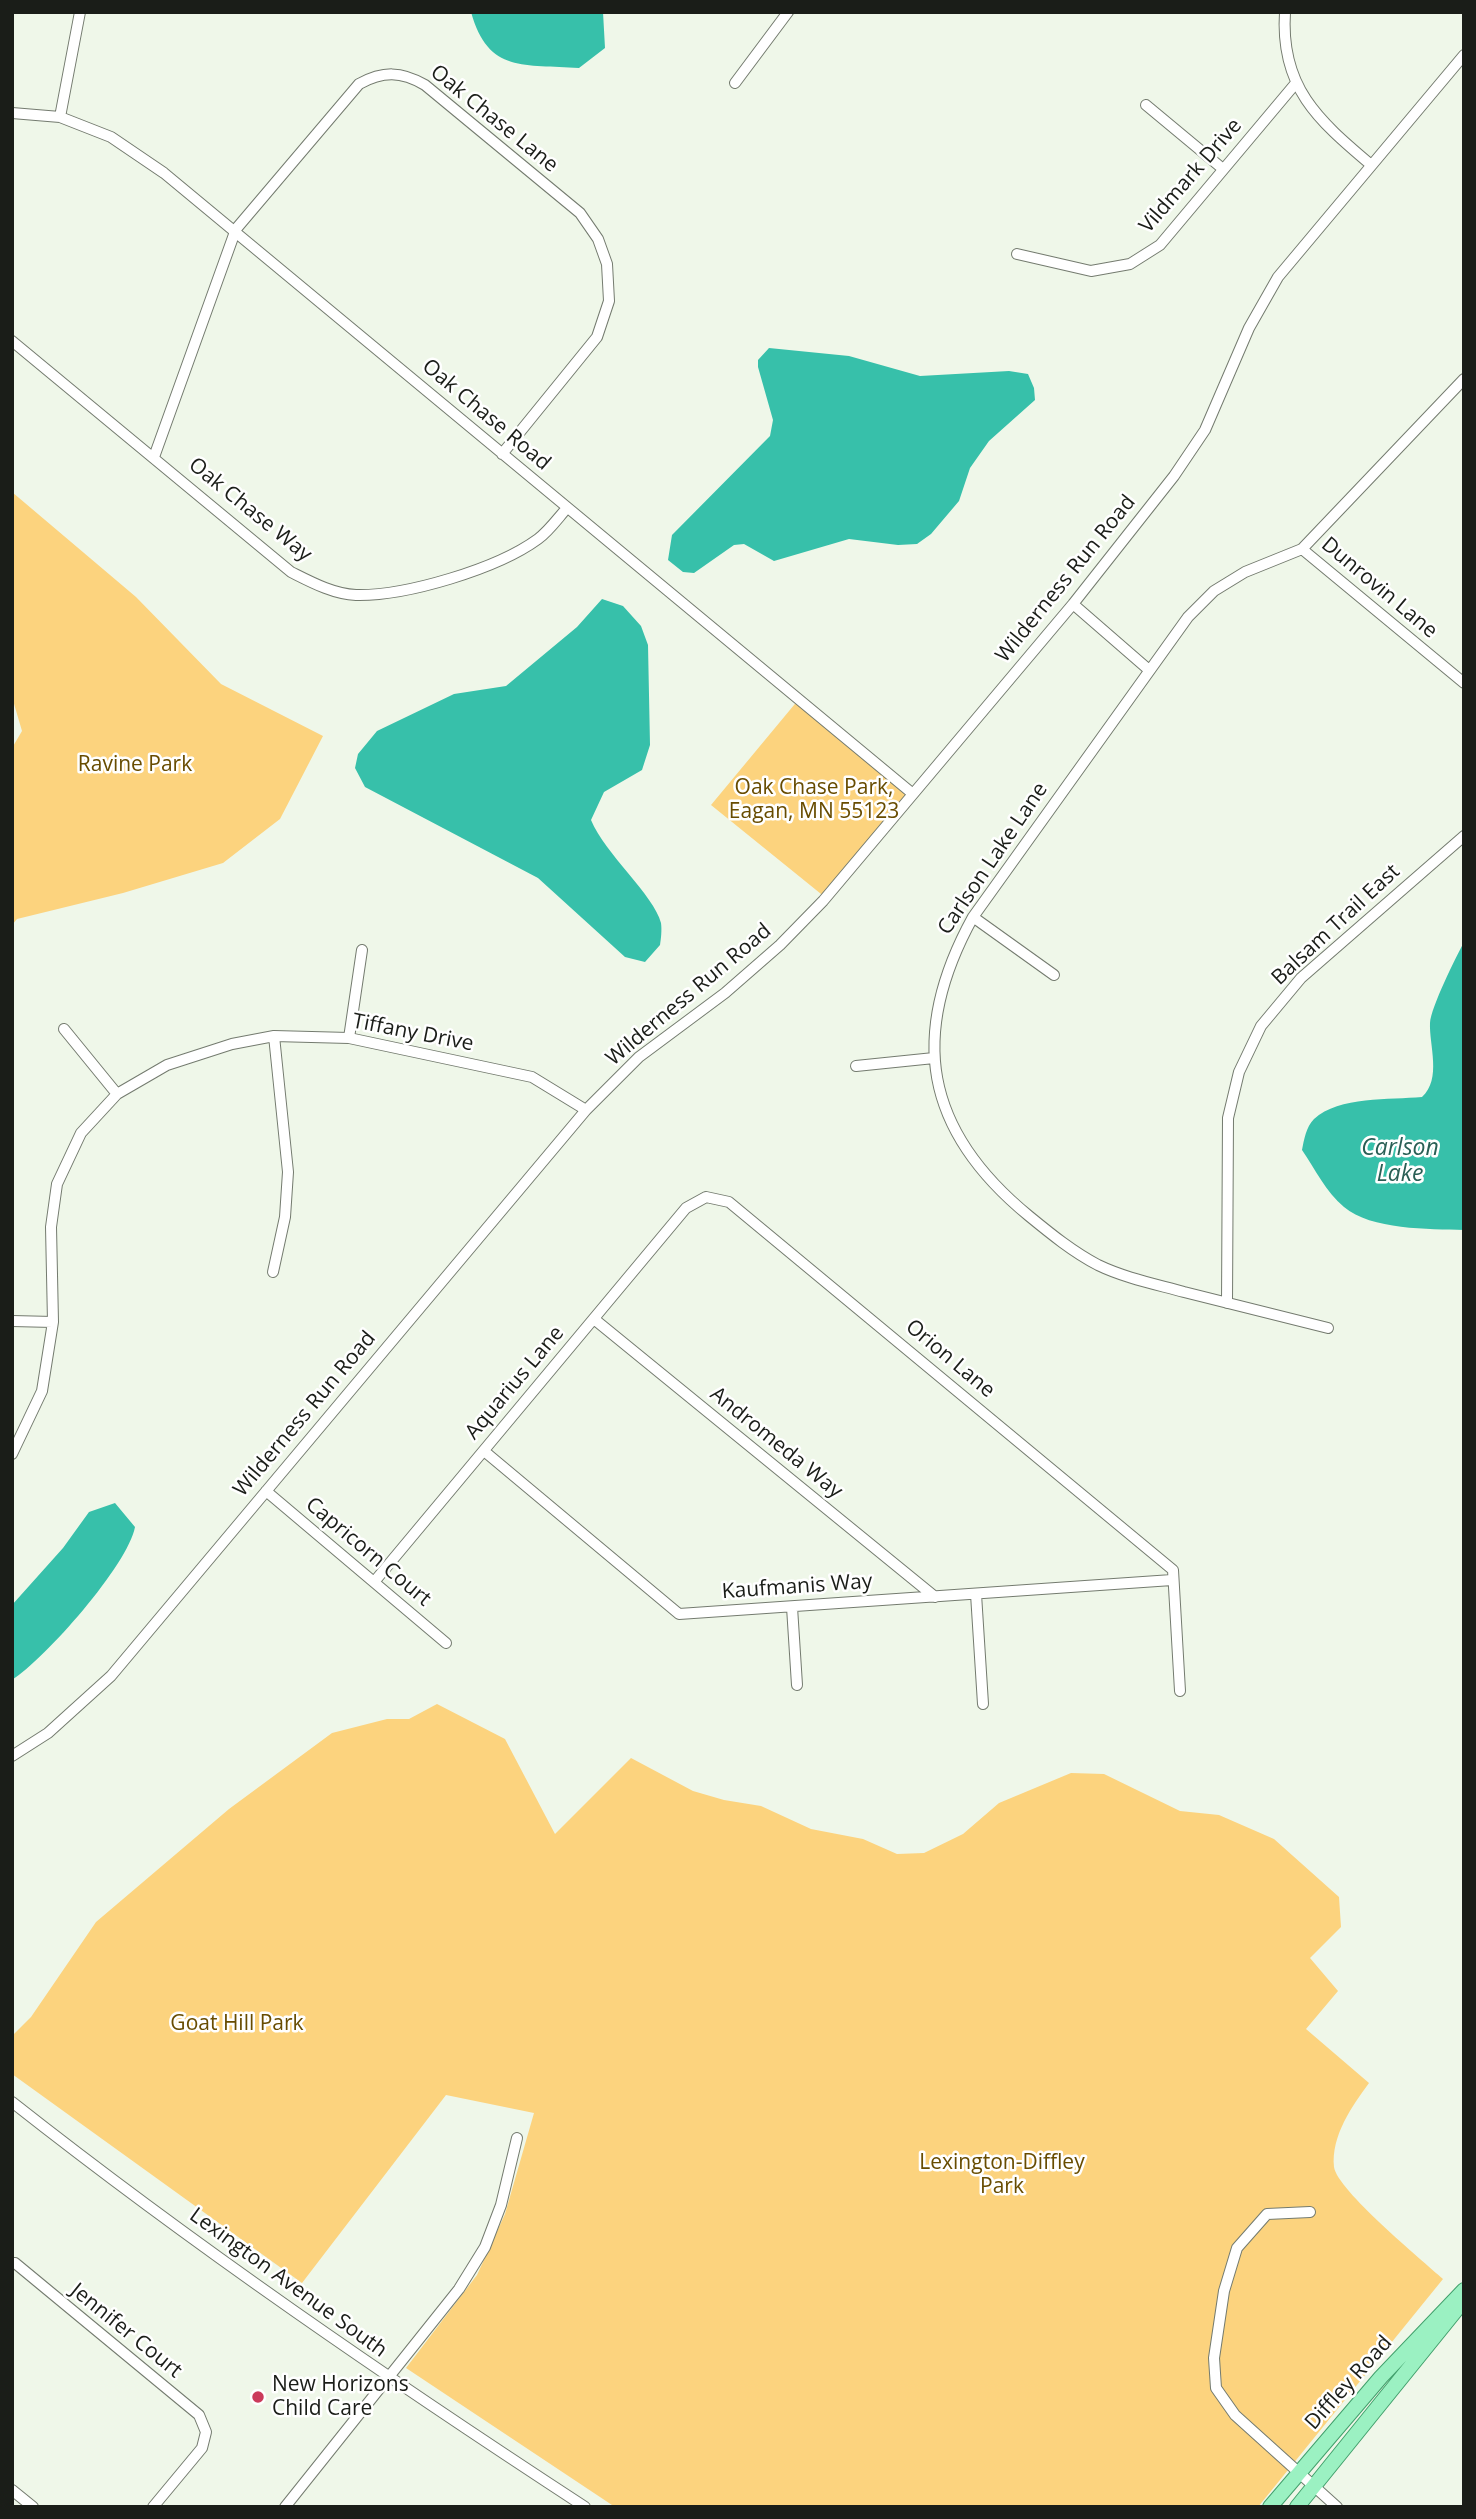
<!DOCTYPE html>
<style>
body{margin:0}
#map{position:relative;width:1476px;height:2519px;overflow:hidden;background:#eff7e9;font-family:"Open Sans",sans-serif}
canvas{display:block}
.frame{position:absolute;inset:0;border:14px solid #1a1d18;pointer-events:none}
</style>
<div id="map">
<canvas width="1476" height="2519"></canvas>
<div class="frame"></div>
</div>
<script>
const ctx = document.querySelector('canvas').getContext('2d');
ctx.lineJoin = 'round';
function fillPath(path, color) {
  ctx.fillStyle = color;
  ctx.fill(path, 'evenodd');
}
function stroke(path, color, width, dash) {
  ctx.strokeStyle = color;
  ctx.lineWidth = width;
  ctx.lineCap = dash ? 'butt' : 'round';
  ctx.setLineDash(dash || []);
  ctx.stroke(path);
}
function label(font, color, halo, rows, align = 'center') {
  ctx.font = font + ' "Open Sans",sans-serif';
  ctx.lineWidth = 5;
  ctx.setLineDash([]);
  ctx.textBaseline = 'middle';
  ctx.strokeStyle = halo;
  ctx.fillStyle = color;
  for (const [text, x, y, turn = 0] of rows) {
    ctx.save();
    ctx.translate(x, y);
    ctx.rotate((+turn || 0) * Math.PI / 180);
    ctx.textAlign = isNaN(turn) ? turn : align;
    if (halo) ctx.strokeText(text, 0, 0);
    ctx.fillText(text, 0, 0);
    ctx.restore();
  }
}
const green = new Path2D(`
 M12 492 136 597 221 684 323 736 280 819 223 863 123 893 17 919 12 925V748L22 731 12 697Z
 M799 699 913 794 826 898 711 805Z
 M437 1704 505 1739 555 1834 631 1758 693 1791 724 1800 761 1806 811 1829 863 1839 897 1854 924 1853 963 1834 999 1803 1071 1773 1104 1774 1180 1811 1219 1815 1274 1839 1339 1897 1341 1927 1310 1958 1338 1991 1306 2029 1369 2083C1352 2106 1331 2136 1334 2167 1337 2190 1422 2260 1443 2279L1258 2507H615L406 2368 477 2275 505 2214 534 2113 446 2095 302 2283 12 2074V2036L31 2017 96 1922 229 1809 332 1733 387 1719H409Z`);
const water = new Path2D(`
 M471 12H603L605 48 579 68C525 64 488 74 471 12Z
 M769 348 849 356 920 376 1009 371 1028 374 1034 388 1035 400 989 441 970 468 959 501 931 534 917 544 898 545 849 539 774 561 744 544 734 545 694 573 683 572 668 560 672 535 770 436 773 420 758 367V360Z
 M602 599 623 606 641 626 648 645 650 745 642 770 604 792 591 820C605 854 654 895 661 923 662 930 661 939 660 945L645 962 625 957 538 878 365 787 355 768 358 754 377 731 454 694 506 686 577 627Z
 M1464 942V1230C1429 1229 1371 1230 1344 1207 1326 1192 1315 1169 1302 1150 1304 1140 1306 1127 1314 1119 1339 1096 1390 1100 1422 1097 1442 1079 1429 1045 1430 1023 1431 1007 1456 957 1464 942Z
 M115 1503 135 1527C128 1565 45 1659 12 1680V1605L63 1548 89 1512Z`);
const minor = new Path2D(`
 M1285 12C1280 87 1318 120 1370 164
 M735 83 788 12
 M1146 105 1223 169
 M12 113 60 117 111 137 164 173 913 794
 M60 117 80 12
 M1017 254 1091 271 1130 264 1160 245 1296 83
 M12 341 291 572C311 582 333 594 356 595 406 596 497 569 538 539 549 531 558 518 567 508
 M154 457 236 229 359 84C383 71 401 71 425 85L580 213 598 239 607 264 609 301 597 337 502 454
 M1302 549 1464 683
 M1073 604 1149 670
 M973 917 1054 975
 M64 1029 117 1094
 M349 1038 362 950
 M856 1066 934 1058
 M273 1272 285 1217 288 1172 274 1036
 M1227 1303 1228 1118 1239 1072 1261 1026 1301 978 1464 836
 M594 1319 935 1597
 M12 1321 53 1322
 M1328 1328C1280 1316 1232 1304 1184 1292 1155 1284 1125 1278 1098 1265 1073 1252 1051 1234 1029 1216 924 1130 908 1035 973 917L1188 617 1214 591 1245 572 1302 549 1464 379
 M484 1451 679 1614 1172 1580
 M12 1454 42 1391 53 1322 51 1227 57 1184 81 1133 117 1094 167 1065 232 1044 274 1036 349 1038 532 1077 586 1110
 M266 1491 446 1643
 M374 1582 686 1208 706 1197 729 1202 1173 1570 1180 1691
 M976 1594 983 1704
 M792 1607 797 1685
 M12 1756 48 1733 111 1676 586 1110 639 1057 725 993 780 945 823 901 1073 604 1174 476 1205 430 1249 328 1278 277 1464 55
 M12 2102C196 2247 389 2379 585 2507
 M1310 2212 1267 2214 1237 2248 1224 2291 1214 2358 1216 2388 1235 2415 1337 2507
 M15 2263 199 2415 206 2432 202 2448 153 2507
 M12 2490 33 2507
 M285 2507 459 2289 485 2247 501 2205 517 2138`);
const major = new Path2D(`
 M1270 2507 1381 2377 1464 2290
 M1297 2507 1461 2304`);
const markers = [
 [258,2397,7,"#cb3b5b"]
];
const streetNames = [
 ["Oak Chase Lane",494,119,39],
 ["Vildmark Drive",1191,176,-49],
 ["Oak Chase Road",486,415,40],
 ["Oak Chase Way",250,510,39],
 ["Wilderness Run Road",1066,579,-51],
 ["Dunrovin Lane",1379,588,40],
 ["Carlson Lake Lane",993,859,-56],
 ["Balsam Trail East",1336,925,-43],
 ["Wilderness Run Road",689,995,-40],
 ["Tiffany Drive",413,1033,11],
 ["Orion Lane",950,1359,40],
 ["Aquarius Lane",515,1383,-50],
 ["Wilderness Run Road",305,1414,-50],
 ["Andromeda Way",776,1443,39],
 ["Capricorn Court",368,1552,40],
 ["Kaufmanis Way",797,1587,-4],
 ["Lexington Avenue South",288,2283,36],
 ["Jennifer Court",126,2331,39],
 ["Diffley Road",1349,2383,-48]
];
const parkNames = [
 ["Ravine Park",135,765],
 ["Oak Chase Park,",814,788],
 ["Eagan, MN 55123",814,812],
 ["Goat Hill Park",237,2024],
 ["Lexington-Diffley",1002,2163],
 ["Park",1002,2187]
];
const poiNames = [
 ["New Horizons",272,2385],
 ["Child Care",272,2409]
];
const waterNames = [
 ["Carlson",1400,1148],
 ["Lake",1400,1174]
];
fillPath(green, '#fcd37e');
fillPath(water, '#37c0aa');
stroke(minor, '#747b6f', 12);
stroke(major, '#42a06c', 16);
stroke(minor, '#fff', 10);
stroke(major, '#9bf1c2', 14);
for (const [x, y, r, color] of markers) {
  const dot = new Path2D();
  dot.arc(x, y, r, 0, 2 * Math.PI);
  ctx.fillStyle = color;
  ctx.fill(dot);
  stroke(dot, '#fff', 2.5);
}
label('21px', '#1a1d18', '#fff', streetNames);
label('21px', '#684c00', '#fff', parkNames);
label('21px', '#1a1d18', '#fff', poiNames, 'left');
label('italic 23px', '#295f55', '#fff', waterNames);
</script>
